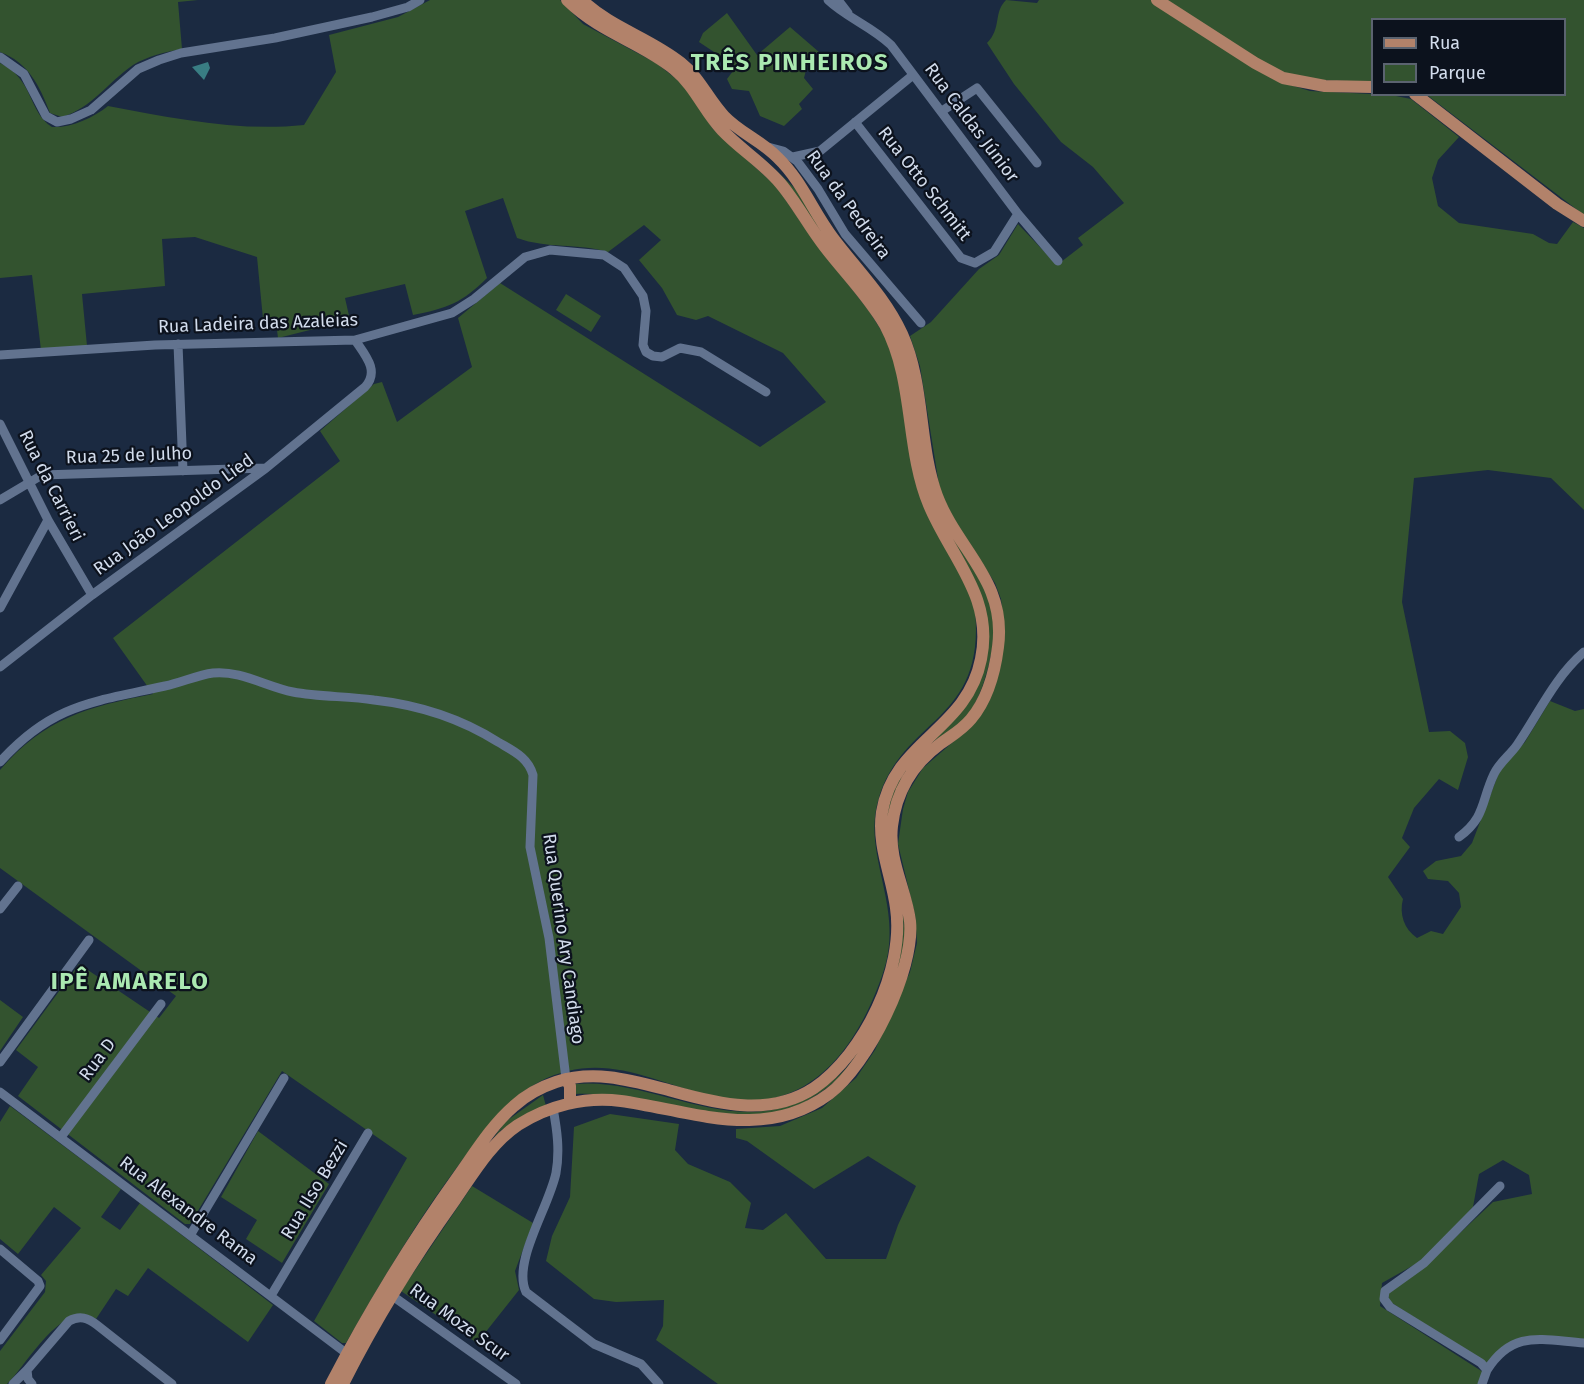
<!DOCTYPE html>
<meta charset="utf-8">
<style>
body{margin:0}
#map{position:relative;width:1584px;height:1384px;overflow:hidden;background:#1b2a41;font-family:"Fira Sans",sans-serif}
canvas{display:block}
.legend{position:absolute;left:1371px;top:18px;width:195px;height:78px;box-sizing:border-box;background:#0c121d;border:2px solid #5b6370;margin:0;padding:8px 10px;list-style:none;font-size:18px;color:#d2dcec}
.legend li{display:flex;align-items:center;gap:12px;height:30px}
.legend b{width:30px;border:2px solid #5b6370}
</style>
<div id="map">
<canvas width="1584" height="1384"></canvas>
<ul class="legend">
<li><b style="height:8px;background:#b2826a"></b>Rua</li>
<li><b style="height:16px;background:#33532f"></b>Parque</li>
</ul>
</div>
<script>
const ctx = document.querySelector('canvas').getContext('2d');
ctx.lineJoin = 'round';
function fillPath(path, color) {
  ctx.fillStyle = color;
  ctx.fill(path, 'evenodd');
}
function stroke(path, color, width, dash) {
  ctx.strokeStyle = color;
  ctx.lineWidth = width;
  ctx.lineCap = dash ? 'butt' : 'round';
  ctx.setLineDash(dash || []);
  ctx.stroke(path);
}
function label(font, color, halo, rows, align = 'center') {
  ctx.font = font + ' "Fira Sans",sans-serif';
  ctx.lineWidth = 4.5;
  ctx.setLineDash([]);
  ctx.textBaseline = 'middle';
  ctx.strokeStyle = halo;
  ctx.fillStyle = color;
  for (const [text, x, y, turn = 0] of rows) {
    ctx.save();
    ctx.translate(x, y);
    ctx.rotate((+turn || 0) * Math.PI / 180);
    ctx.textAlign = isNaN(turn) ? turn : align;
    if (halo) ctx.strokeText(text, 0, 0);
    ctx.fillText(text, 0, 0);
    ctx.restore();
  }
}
const green = new Path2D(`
 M0 0H198L178 2 182 49C165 52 148 56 133 65 107 83 93 107 62 117L50 113C40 86 28 62 0 52Z
 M430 0H560L583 24 656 63 684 85 713 129 776 186 812 238 869 311 886 338 975 610C986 724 902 716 878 801 862 858 907 910 882 976 854 1055 803 1120 710 1096 648 1080 601 1050 539 1082 505 1100 486 1129 463 1159 419 1217 382 1280 346 1343H342L314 1321 407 1158 282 1071 190 1224H185L18 1096 38 1067 16 1050 79 964 159 1018 176 996 0 868V770C45 718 87 707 153 694L113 638 340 461 320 431 374 384 382 382 397 422 472 367 458 318 500 283 760 447 826 402 783 353 708 316 696 320 677 315 662 288 639 260 661 240 644 225 608 252C578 243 547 249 517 238L503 198 465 211 487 278C462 303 448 308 413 315L405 284 345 298 350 320 278 338 276 322 263 319 257 257 195 237 162 239 165 286 82 294 87 346 41 350 32 275 0 278V63C34 79 28 112 52 127 71 128 93 118 108 106 173 118 238 132 304 125L336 72 329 35 398 17Z
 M1006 0 1037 3 1039 0H1152L1278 81 1310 91 1391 95 1411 99 1459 137 1438 160 1432 178 1438 206 1459 223 1533 234 1549 243 1557 244 1573 222 1584 228V510L1551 478 1488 470 1414 478 1402 602 1429 732 1450 731 1465 743 1468 757 1458 790 1439 779 1414 808 1402 838 1410 847 1388 877 1403 899C1399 914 1404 929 1417 938L1431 931 1443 934 1461 907 1459 893 1448 881 1428 879 1423 871 1436 861 1461 856 1472 843 1500 770 1525 742 1550 701 1575 711 1584 709V1342L1532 1337 1487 1365 1389 1301 1388 1295 1392 1287 1427 1264 1493 1202 1532 1194 1529 1175 1503 1160 1479 1174 1473 1207 1451 1232 1421 1261 1382 1283 1380 1306 1483 1372 1479 1384H718L656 1340 663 1326 664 1300 616 1302 594 1299 546 1261 552 1236 570 1197 574 1127 610 1114 679 1124 675 1150 688 1164 730 1182 751 1203 745 1228 763 1230 786 1213 826 1259H886L898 1225 916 1186 868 1156 814 1189 747 1141 736 1138V1129L780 1126 822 1108 856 1078 875 1050 910 972 917 943 915 915 898 844 903 809 908 792 923 768 968 729 1004 625 1001 599 995 583 951 516 940 491 920 366 910 336 931 322 979 269 999 255 1018 224 1057 265 1083 245 1078 238 1124 203 1093 167 1061 142 1014 84 987 43C1002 28 993 13 1006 0Z
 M1167 0H1584V215L1427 95 1564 94V20H1372V81C1344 81 1313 82 1285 73 1248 60 1201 22 1167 0Z
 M727 13 757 55 790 27 819 52 810 55 804 78 813 89 799 104 802 109 784 126 760 116 749 91 732 89 727 79 733 71 717 54 699 42 703 33Z
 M759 155C774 168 789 182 802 196 810 204 817 225 825 236 854 276 892 308 906 357 920 401 916 450 932 494 956 560 1010 583 989 664 984 683 978 703 965 718 957 728 944 734 933 742 908 761 892 789 888 820 884 857 902 889 905 925 909 959 876 1032 855 1060 843 1076 827 1089 810 1099 737 1142 653 1090 575 1094L574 1084C650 1077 727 1135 800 1101 818 1092 835 1081 848 1066 872 1038 906 957 903 920 900 887 884 856 886 823 892 747 967 736 985 664 1002 592 950 554 930 493 910 433 917 370 884 315 866 287 842 263 823 237 811 221 802 203 790 188 781 176 765 166 759 155Z
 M566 294 601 316 591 332 556 310Z
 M0 1000 23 1017 0 1051Z
 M543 1095 546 1106 501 1130 455 1193 505 1122Z
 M10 1106 121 1189 101 1217 120 1230 140 1203 273 1305 248 1342 148 1268 128 1296 116 1289 96 1319C63 1298 28 1363 7 1384H0V1351L45 1292 46 1281 41 1275 81 1228 54 1207 18 1254 0 1239V1122Z
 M258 1131 329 1184 282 1263 246 1239 257 1220 221 1197Z
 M472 1186 533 1223 515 1271 519 1290 477 1343 401 1291Z`);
const water = new Path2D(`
 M208 62 210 68 204 80 192 67Z`);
const minor = new Path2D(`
 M828 0C847 18 871 26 891 45L1018 214 1058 261
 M838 0 848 13
 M0 57 24 74 46 116 57 122 71 119 91 110 138 69 159 60 181 53 275 38 372 17 408 7 420 0
 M942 111 977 88 1037 163
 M855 122 961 258 975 263 994 252 1018 214
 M768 147 783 151 797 161 818 189 845 234 921 323
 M793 157 820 151 913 75
 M178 344 183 471
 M0 355 155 345 355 340 452 313 474 299 525 257 550 250 604 255 624 268 643 296 646 311 643 345 646 352 653 356 662 357 680 348 701 352 766 392
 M0 424 48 520 92 595
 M0 500 42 475 266 468
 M0 608 48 520
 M0 667 92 595 266 468 365 387C380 371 365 355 355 340
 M0 762C52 704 93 702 165 686 181 683 197 675 213 673 240 670 267 687 293 692 319 697 347 696 374 700 419 705 460 718 498 742 513 751 528 757 533 775L530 847 549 938 566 1079
 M1459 837C1486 817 1481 801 1494 774 1499 763 1510 755 1517 745 1539 713 1554 678 1584 652
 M0 909 18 886
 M0 1062 89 940
 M0 1092 350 1356
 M553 1108C557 1130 560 1150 556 1173 549 1207 512 1262 526 1292L594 1344 641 1364 659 1384
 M61 1137 161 1004
 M191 1234 284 1078
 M0 1249 38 1281 40 1286 0 1340
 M387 1292 516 1384
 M272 1294 368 1133
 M1487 1370C1513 1329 1542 1340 1584 1343
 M13 1384 27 1370
 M32 1384 28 1379 27 1370 69 1321C80 1315 88 1318 97 1325L172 1384
 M1482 1384 1487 1370 1481 1363 1390 1307 1384 1299 1385 1291 1424 1263 1500 1186`);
const major = new Path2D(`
 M1157 0 1255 63 1283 78 1325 86 1372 87
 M1415 94 1557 204 1584 221
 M566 1079 570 1086V1103
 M331 1384C369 1311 411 1242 459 1175 476 1151 492 1125 514 1106 526 1095 541 1087 556 1082 596 1069 633 1081 672 1091 718 1104 770 1117 814 1088 864 1054 905 969 896 908 892 876 877 846 882 812 894 740 967 731 981 659 994 597 951 558 929 505 905 447 915 381 885 325 869 297 845 273 825 247 809 227 797 203 780 183 763 163 740 149 722 130 704 111 695 86 674 69 639 41 602 34 567 0
 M343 1384C375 1320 413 1259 455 1200 473 1174 491 1143 518 1125 548 1106 585 1096 621 1101 692 1111 764 1142 829 1094 868 1065 915 970 910 921 906 889 888 860 892 826 896 792 913 764 940 744 951 736 962 730 971 719 987 700 995 671 998 647 1007 581 958 551 937 496 918 444 925 385 902 334 885 297 857 270 833 238 813 212 802 181 778 158 762 141 740 133 724 116 708 99 700 78 681 63 650 38 611 28 582 0`);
const streetNames = [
 ["Rua Caldas Júnior",971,123,53],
 ["Rua Otto Schmitt",924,184,52],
 ["Rua da Pedreira",848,205,54],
 ["Rua Ladeira das Azaleias",258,324,-2],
 ["Rua 25 de Julho",129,456,-2],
 ["Rua da Carrieri",51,486,63],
 ["Rua João Leopoldo Lied",174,515,-36],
 ["Rua Querino Ary Candiago",563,939,82],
 ["Rua D",98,1060,-53],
 ["Rua Ilso Bezzi",315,1190,-59],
 ["Rua Alexandre Rama",188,1211,37],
 ["Rua Moze Scur",459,1323,36]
];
const districtNames = [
 ["TRÊS PINHEIROS",790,63],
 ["IPÊ AMARELO",130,982]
];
fillPath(green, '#33532f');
fillPath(water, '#397d83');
stroke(minor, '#62738f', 9);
stroke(major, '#b2826a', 12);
label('18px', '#d2dcec', '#0c121d', streetNames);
ctx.letterSpacing = '1.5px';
label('bold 24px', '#abe9b1', '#0c121d', districtNames);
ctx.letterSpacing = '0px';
</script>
